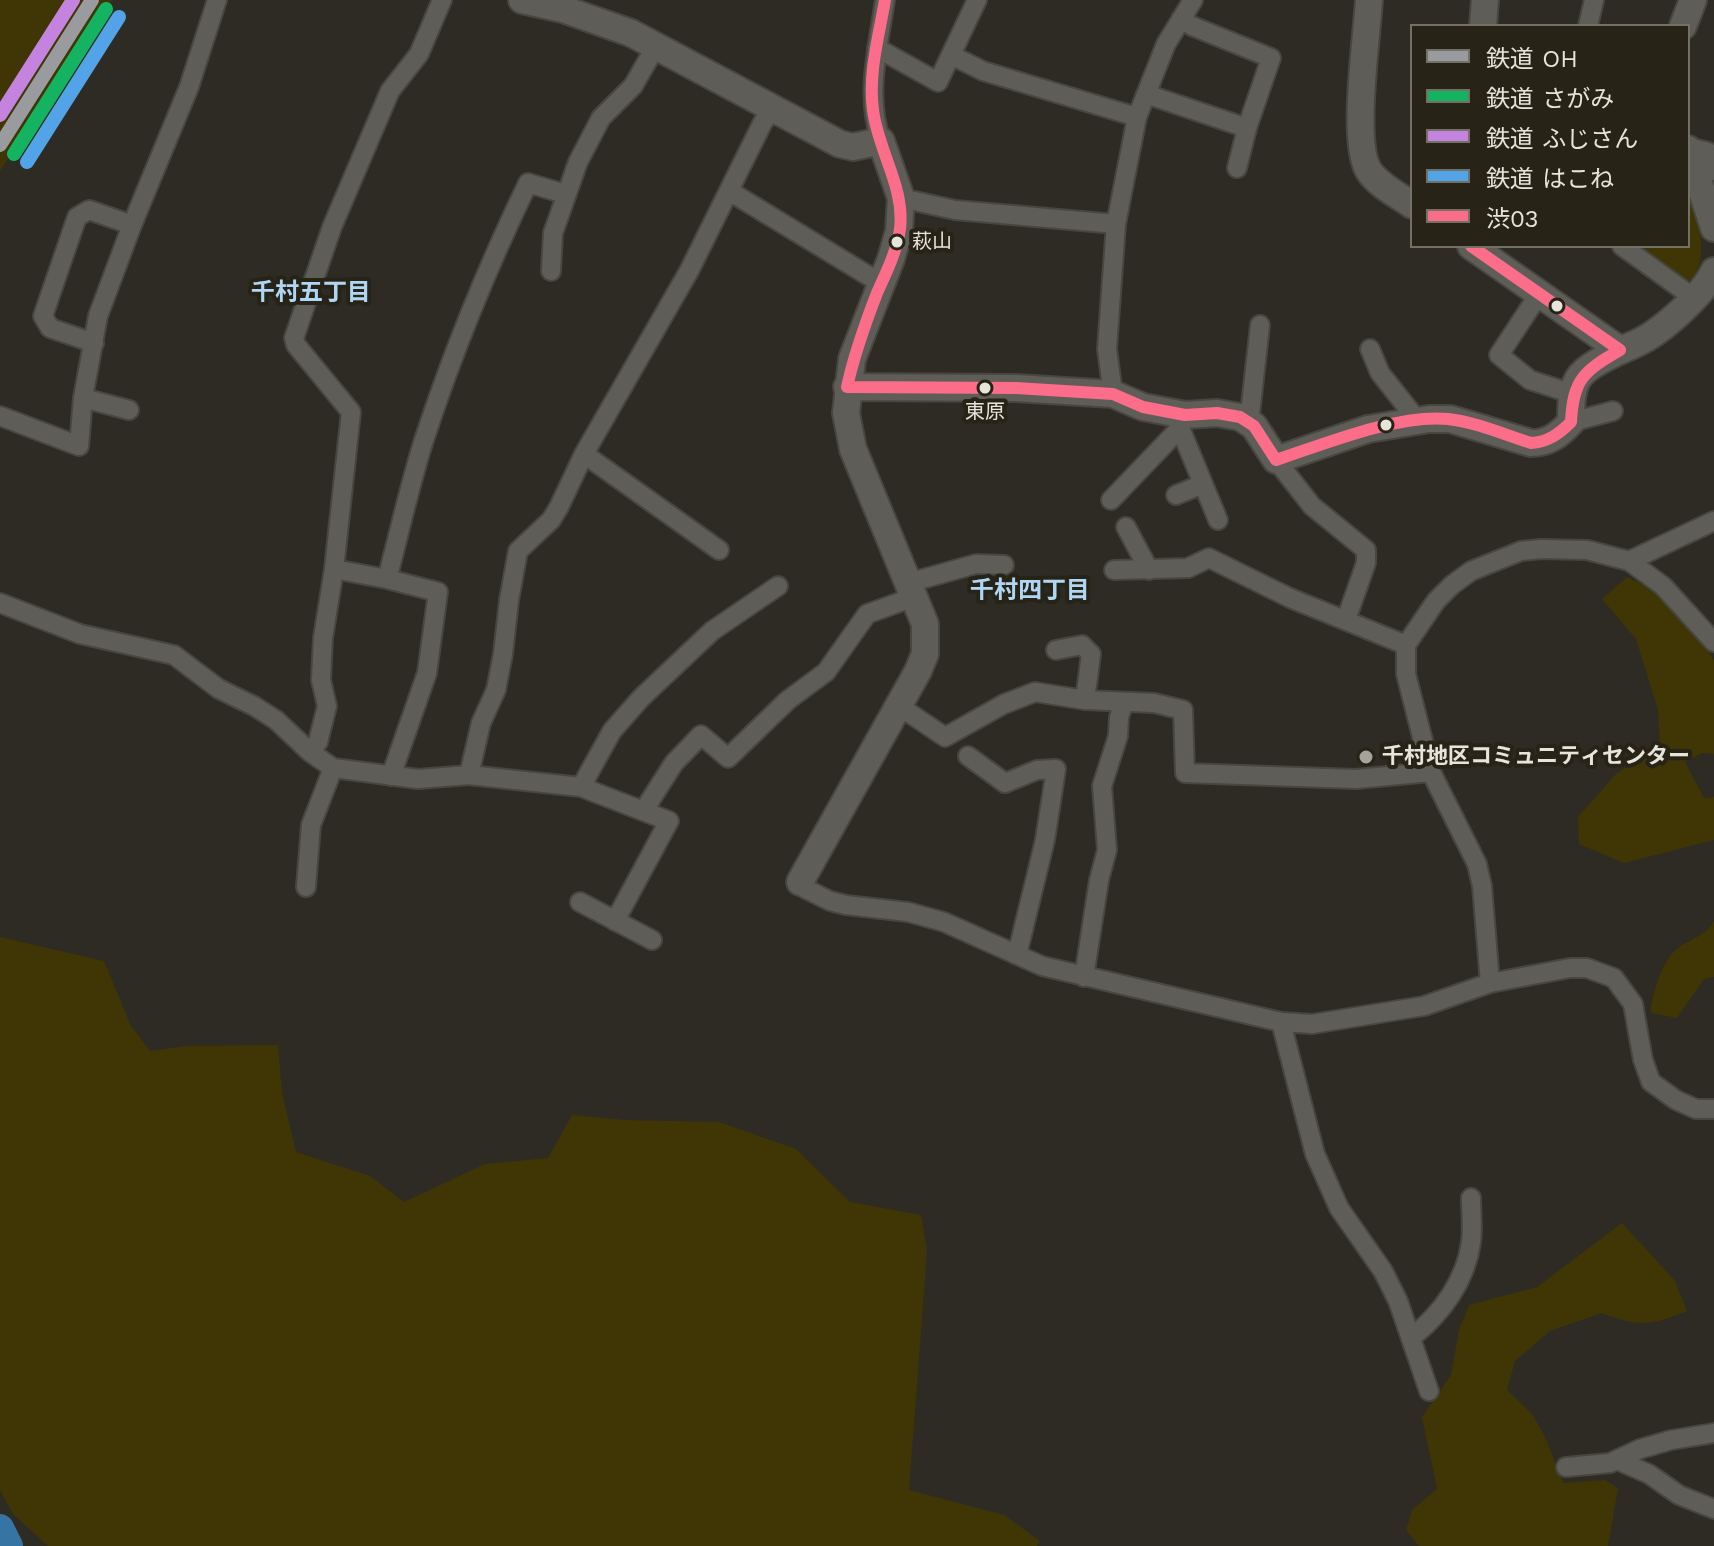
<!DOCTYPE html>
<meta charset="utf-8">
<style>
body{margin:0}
#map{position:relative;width:1714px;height:1546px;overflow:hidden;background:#2d2b24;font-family:"Work Sans","Noto Sans JP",sans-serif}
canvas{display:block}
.legend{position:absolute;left:1410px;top:24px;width:280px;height:224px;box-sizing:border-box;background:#272417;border:2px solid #737165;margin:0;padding:10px 14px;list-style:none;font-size:24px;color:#e6e4db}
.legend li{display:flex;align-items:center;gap:16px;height:40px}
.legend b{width:40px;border:2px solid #737165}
</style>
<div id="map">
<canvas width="1714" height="1546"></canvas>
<ul class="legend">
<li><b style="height:10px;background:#999b9e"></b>鉄道 OH</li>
<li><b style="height:10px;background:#13b361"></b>鉄道 さがみ</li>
<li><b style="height:10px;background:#c483df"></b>鉄道 ふじさん</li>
<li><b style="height:10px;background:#53a3e8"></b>鉄道 はこね</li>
<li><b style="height:10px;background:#fb6d88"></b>渋03</li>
</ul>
</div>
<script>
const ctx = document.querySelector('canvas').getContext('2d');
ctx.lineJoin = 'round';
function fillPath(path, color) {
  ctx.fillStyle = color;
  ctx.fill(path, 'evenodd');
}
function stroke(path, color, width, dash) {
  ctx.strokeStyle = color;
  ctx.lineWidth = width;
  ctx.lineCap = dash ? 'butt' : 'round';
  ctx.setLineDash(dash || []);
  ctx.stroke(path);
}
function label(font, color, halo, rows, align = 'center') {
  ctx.font = font + ' "Work Sans","Noto Sans JP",sans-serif';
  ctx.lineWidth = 8;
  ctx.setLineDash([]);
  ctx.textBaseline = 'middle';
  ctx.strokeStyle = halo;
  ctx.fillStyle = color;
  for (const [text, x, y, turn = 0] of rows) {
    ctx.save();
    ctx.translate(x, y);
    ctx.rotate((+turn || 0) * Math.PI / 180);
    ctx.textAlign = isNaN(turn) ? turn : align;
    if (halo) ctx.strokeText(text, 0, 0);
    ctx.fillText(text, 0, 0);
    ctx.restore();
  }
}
const green = new Path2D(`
 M0 0H112L0 171Z
 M1688 188C1697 215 1714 269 1685 283L1633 246H1688Z
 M1627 577 1672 598 1714 660V754L1702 753 1685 762 1704 798 1714 797V840L1624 863 1579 844 1578 817 1616 774 1660 744 1658 710 1636 639 1602 599Z
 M1714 921V977L1704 979 1677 1018 1651 1013C1651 996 1663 958 1678 948 1690 939 1707 935 1714 921Z
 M0 937 104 961 131 1026 150 1051 187 1046 278 1045 282 1093 296 1152 370 1176 404 1202 485 1164 548 1158 572 1115 625 1120 719 1122 796 1149 850 1202 921 1215 927 1251 909 1490 1004 1515 1040 1541 1037 1546H48L13 1514 0 1490Z
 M1622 1223 1675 1281 1687 1311C1651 1326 1638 1327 1602 1313L1550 1331 1515 1361 1507 1390 1533 1415 1546 1439 1563 1483 1605 1480 1618 1488 1608 1546H1419L1406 1530 1412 1510 1437 1489 1422 1417 1451 1375 1459 1330 1469 1305 1537 1287Z`);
const river = new Path2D(`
 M0 1528 9 1546`);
const street = new Path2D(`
 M1588 26 1594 0
 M877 48 938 82 977 0
 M951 55 983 71 1137 117
 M1146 94 1247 128 1271 58 1192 26 1181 19
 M881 141C865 95 878 48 885 0
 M1688 147 1708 152 1714 171
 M1237 168 1247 128
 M729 191 882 284
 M901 198 955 210 1116 224
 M1622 246 1694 298
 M551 271 553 233 578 162 601 118 633 86 656 46
 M1539 294 1499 355 1530 380 1573 394
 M94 343 50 328 43 316 77 217 89 210 132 225
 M1370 349 1380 373 1418 421
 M1113 394 1107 349 1116 224 1137 117 1166 44 1193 0
 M83 398 129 410
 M1179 414 1180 428 1218 520
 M0 416 79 446 83 398 98 316 132 225 189 87 217 0
 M1571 422 1613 411
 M1249 423 1260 325
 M584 454 719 550
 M1276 460 1312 506 1366 550V563L1346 620
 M1176 495 1203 484
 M1111 500 1180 428
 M1126 527 1149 570
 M1629 561 1714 521
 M334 569 387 579 438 592 427 673 391 776
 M1114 570 1188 568 1209 558 1290 598 1406 645
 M387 579C399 534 409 488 423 443 452 354 487 268 528 183L565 194
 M908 583 976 564 1004 565
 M0 603 80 634 174 655 219 689 254 706 276 720 310 752 333 768 418 779 469 775 581 787 669 821 615 921
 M1056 650 1082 645 1091 654 1085 700
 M899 706 945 737 1004 704 1035 692 1085 700 1154 703 1183 710 1185 773 1356 779 1431 772
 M310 752 318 742 327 706 321 680 323 638 334 569 351 412 296 345 294 338 332 227 390 91 419 54 442 0
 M968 756 1005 783 1037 770 1056 769 1045 840 1017 955
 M469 775 481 723 496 690 503 654 509 600 518 551 551 520 559 507 584 454 689 271 763 122 772 110
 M581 787 612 731 641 698 712 631 778 586
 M644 810 674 763 701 735 728 758 788 700 826 672 867 614 914 597
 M800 882 804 888 830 901 846 905 908 912 944 922 1042 966 1281 1022 1312 1024 1424 1006 1490 983 1570 968H1587L1614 978 1633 1004 1643 1060 1651 1082 1676 1100 1696 1109H1714
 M306 887 311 825 333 768
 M580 902 652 940
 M1084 977 1099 880 1107 850 1102 786 1118 736 1119 717 1124 702
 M1490 983 1482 886 1477 864 1431 772 1406 674V645L1436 601 1452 585 1471 571 1521 551 1541 549 1587 550 1629 561 1663 586 1714 642
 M1281 1022 1315 1154 1339 1208 1383 1271 1398 1301 1429 1391
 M1412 1337C1441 1314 1466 1281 1471 1242 1473 1228 1471 1212 1471 1198
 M1617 1460 1649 1474 1679 1495 1714 1509
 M1566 1467 1610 1463 1640 1449 1671 1440 1714 1433`);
const secondary = new Path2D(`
 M522 0 563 9 631 33 840 144 853 147 881 141 901 198 899 231 891 259 852 359 846 413 853 449 925 624V654L918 671 800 882
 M1369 0C1367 36 1351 144 1369 171 1378 185 1398 195 1412 205
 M1483 26 1485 0
 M1683 26 1693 0
 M1688 149 1714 228
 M1471 246 1620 350
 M847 387 1016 388 1113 394 1143 407 1185 415 1217 413 1240 417 1254 426 1276 460 1368 429 1429 419H1450L1531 443C1549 443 1559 435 1571 422 1571 407 1571 391 1578 379 1587 363 1621 351 1637 343 1660 333 1704 294 1714 271`);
const bus1 = new Path2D(`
 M1471 246 1620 350
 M847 387 1016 388 1113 394 1143 407 1185 415 1217 413 1240 417 1254 426 1276 460C1324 444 1398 414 1448 419 1476 422 1505 435 1531 443 1548 442 1559 434 1571 422 1573 379 1584 371 1620 350
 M847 387C854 355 865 324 877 293 886 273 897 251 900 229 905 187 878 151 873 110 868 73 879 36 885 0`);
const rail1 = new Path2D(`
 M0 145 92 0`);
const rail2 = new Path2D(`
 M14 154 106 9`);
const rail3 = new Path2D(`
 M0 115 73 0`);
const rail4 = new Path2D(`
 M27 162 119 17`);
const markers = [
 [897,242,7,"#e6e4db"],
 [1557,306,7,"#e6e4db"],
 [985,388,7,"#e6e4db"],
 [1386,425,7,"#e6e4db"],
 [1366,757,8,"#a5a39b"]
];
const busNames = [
 ["萩山",912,242],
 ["東原",985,412,"center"]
];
const poiNames = [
 ["千村地区コミュニティセンター",1382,757]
];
const neighbourhoodNames = [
 ["千村五丁目",311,293],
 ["千村四丁目",1030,591]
];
fillPath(green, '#403605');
stroke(river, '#3675a3', 28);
stroke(street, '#47463f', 22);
stroke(secondary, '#47463f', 30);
stroke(street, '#5f5d58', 18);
stroke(secondary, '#5f5d58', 26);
stroke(bus1, '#fb6d88', 12);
stroke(rail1, '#999b9e', 14);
stroke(rail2, '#13b361', 14);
stroke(rail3, '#c483df', 14);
stroke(rail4, '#53a3e8', 14);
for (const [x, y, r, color] of markers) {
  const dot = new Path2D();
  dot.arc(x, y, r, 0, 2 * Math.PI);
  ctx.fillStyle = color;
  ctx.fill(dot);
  stroke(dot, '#272417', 3);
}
label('20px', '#e6e4db', '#272417', busNames, 'left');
label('bold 22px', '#e6e4db', '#272417', poiNames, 'left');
label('bold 24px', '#b0d6f6', '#272417', neighbourhoodNames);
</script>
